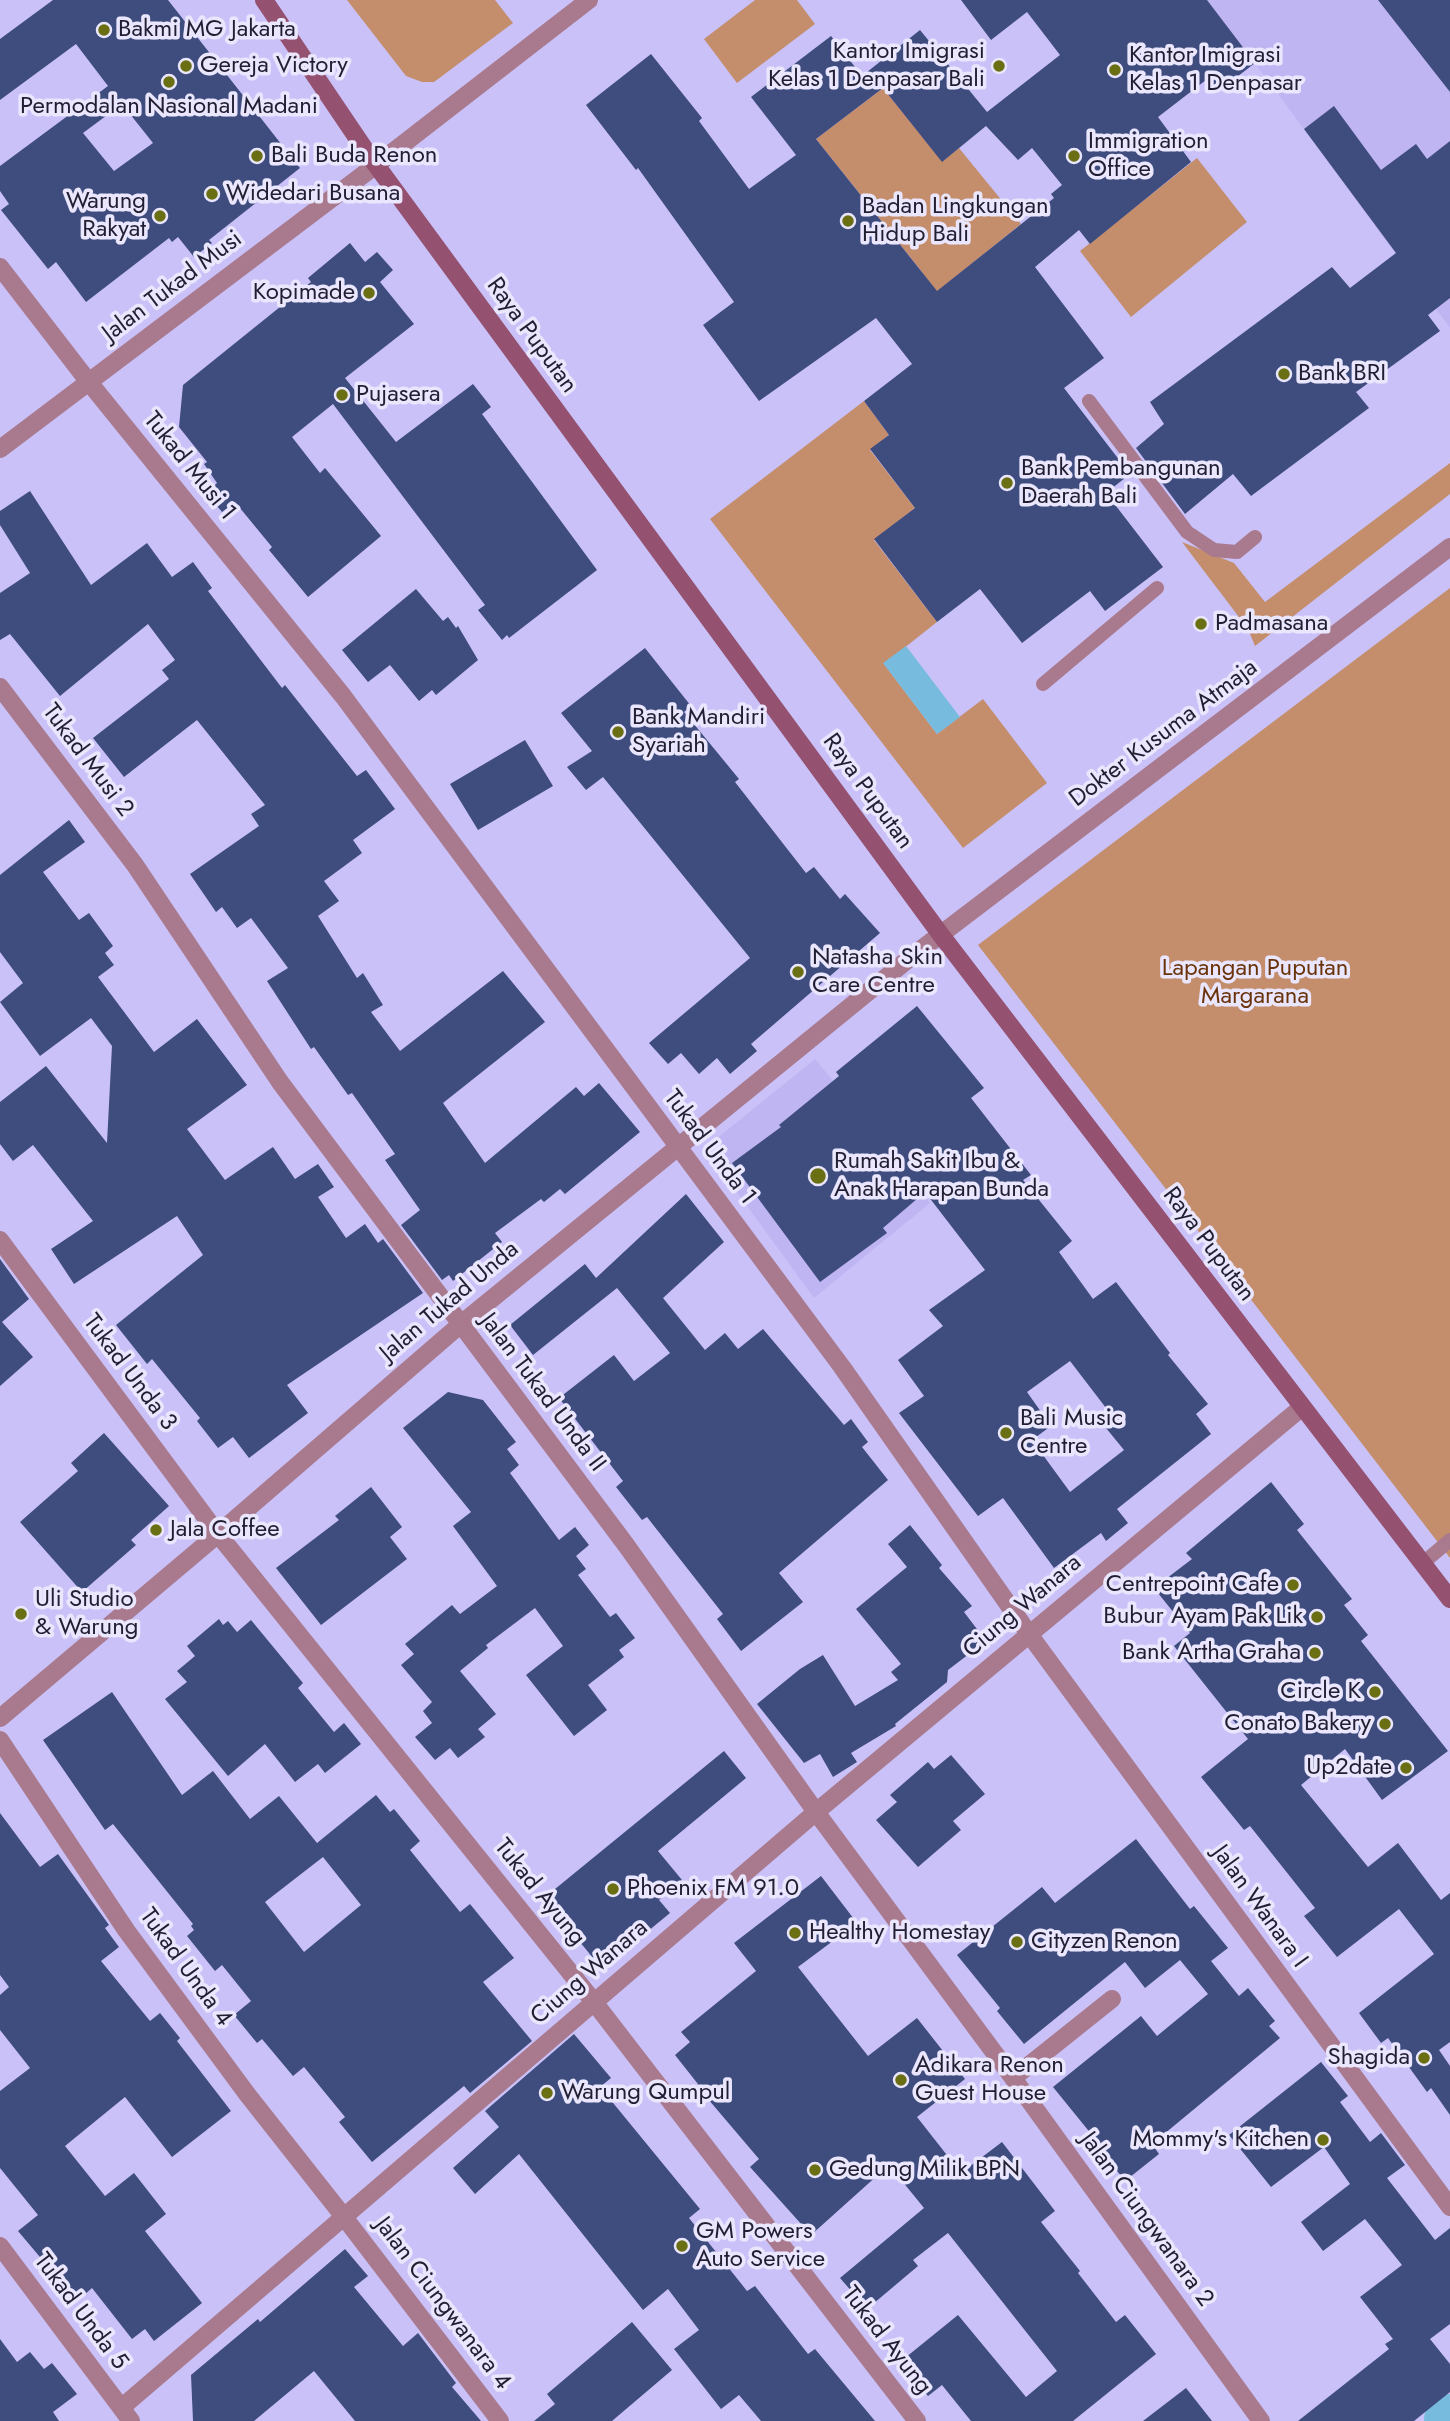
<!DOCTYPE html>
<style>
body{margin:0}
canvas{display:block;background:#c9c1f7}
</style>
<canvas width="1450" height="2421"></canvas>
<script>
const ctx = document.querySelector('canvas').getContext('2d');
ctx.lineJoin = 'round';
function fillPath(path, color) {
  ctx.fillStyle = color;
  ctx.fill(path, 'evenodd');
}
function stroke(path, color, width, dash) {
  ctx.strokeStyle = color;
  ctx.lineWidth = width;
  ctx.lineCap = dash ? 'butt' : 'round';
  ctx.setLineDash(dash || []);
  ctx.stroke(path);
}
function label(font, color, halo, rows, align = 'center') {
  ctx.font = font + ' Jost,sans-serif';
  ctx.lineWidth = 7;
  ctx.setLineDash([]);
  ctx.textBaseline = 'middle';
  ctx.strokeStyle = halo;
  ctx.fillStyle = color;
  for (const [text, x, y, turn = 0] of rows) {
    ctx.save();
    ctx.translate(x, y);
    ctx.rotate((+turn || 0) * Math.PI / 180);
    ctx.textAlign = isNaN(turn) ? turn : align;
    if (halo) ctx.strokeText(text, 0, 0);
    ctx.fillText(text, 0, 0);
    ctx.restore();
  }
}
const built = new Path2D(`
 M1207 0H1450V328L1278 94Z
 M815 1059 896 1158 930 1203 814 1298 705 1148Z`);
const green = new Path2D(`
 M347 0H495L513 23 434 82H422L406 76Z
 M755 0H797L815 24 737 83 704 39Z
 M883 88 942 161 959 148 1021 224 934 294 922 272 816 139Z
 M1197 158 1247 222 1131 317 1080 251Z
 M864 401 889 435 870 450 915 508 874 540 937 622 884 664 937 734 983 699 1047 783 963 848 710 519Z
 M1450 463V494L1255 646 1248 629 1182 542 1234 563 1265 602Z
 M1450 588V1558L978 945Z`);
const water = new Path2D(`
 M906 646 960 717 937 734 883 663Z`);
const river = new Path2D(`
 M1450 2421V2420`);
const building = new Path2D(`
 M53 0H168L300 168 209 240 212 243 194 257 178 237 172 242 169 238 86 302 56 262 48 269 1 210 9 204 0 191V166L108 86 76 44 0 100V39ZM122 104 153 143 114 171 83 133Z
 M961 0H1207L1255 63 1216 93 1206 80 1158 117 1191 162 1090 244 1079 230 1035 267 1104 358 1064 388 1130 474 1106 493 1163 567 1105 611 1090 591 1022 643 980 589 937 622 874 539 915 508 870 449 889 435 864 401 912 364 876 318 759 401 703 325 734 302 638 168 636 170 586 105 651 54 702 118 699 121 749 189 796 155 751 97 831 36 862 76 920 30 987 112 1060 55 1027 12 991 40ZM883 88 942 162 986 126 1018 160 1032 148 1062 185 1051 194 1054 198 937 291 816 139Z
 M1378 0H1450V92Z
 M1334 106 1381 170 1416 144 1427 159 1450 141V298L1428 315 1440 331 1356 392 1369 408 1251 496 1233 474 1185 514 1136 448 1164 424 1150 402 1332 267 1350 288 1396 253 1304 129Z
 M350 243 365 262 377 252 393 270 380 282 414 324 345 378 396 442 473 384 491 407 482 414 597 570 509 638 507 635 502 640 478 610 485 605 333 404 292 437 320 473 325 468 381 536 308 597 269 550 272 547 235 502 222 512 206 493 217 483 204 464 207 462 179 427 183 385 311 282 308 278Z
 M30 491 91 585 147 543 172 577 193 562 212 588 208 591 282 688 285 685 357 776 366 770 395 809 353 840 362 853 324 881 339 901 318 916 357 978 363 973 383 1005 371 1012 400 1051 503 971 545 1022 443 1103 485 1163 576 1087 584 1096 599 1083 640 1132 565 1194 560 1189 544 1202 541 1199 495 1233 502 1242 453 1281 449 1275 442 1280 401 1225 420 1210 385 1160 395 1154 352 1093 348 1095 314 1047 311 1049 267 981 288 968 251 918 237 928 222 907 216 912 190 874 259 826 251 814 265 805 197 720 124 777 93 738 169 679 162 670 175 660 148 624 60 696 10 634 0 640V593L30 573 0 525V511Z
 M416 589 443 621 448 617 456 628 458 626 478 660 436 695 432 690 419 701 390 665 368 682 342 650Z
 M645 648 691 706 684 712 739 779 735 782 806 873 814 867 840 899 845 894 880 933 751 1044 757 1051 730 1074 717 1058 699 1074 681 1053 668 1064 649 1043 750 958 603 777 586 790 567 767 592 751 561 713Z
 M525 740 553 786 478 830 450 784Z
 M69 820 85 842 43 872 79 920 89 913 113 946 105 953 114 965 98 977 154 1052 197 1019 247 1085 187 1129 225 1180 273 1147 295 1179 318 1164 334 1187 318 1197 346 1238 365 1224 378 1243 383 1239 423 1293 287 1385 308 1413 249 1458 233 1437 218 1448 197 1421 200 1418 152 1359 147 1364 116 1325 203 1255 177 1216 74 1284 51 1249 93 1221 33 1145 13 1161 0 1144V1102L46 1066 107 1143 112 1046 91 1018 40 1056 0 1002 23 983 0 952V875Z
 M917 1006 984 1088 971 1098 1031 1175 1023 1180 1072 1241 1059 1252 1093 1299 1116 1282 1170 1353 1168 1355 1208 1404 1196 1414 1211 1434 1117 1509 1128 1523 1106 1541 1101 1533 1054 1568 1003 1498 978 1516 899 1413 924 1396 898 1360 943 1326 929 1310 985 1270 925 1192 883 1228 887 1233 820 1282 732 1163 781 1127 779 1125 839 1076 836 1072ZM1070 1361 1116 1421 1106 1428 1124 1450 1070 1492 1032 1440 1051 1426 1027 1392Z
 M686 1194 724 1242 663 1298 705 1350 725 1333 738 1349 763 1329 844 1425 851 1419 868 1442 862 1447 888 1480 779 1573 803 1602 741 1651 717 1619 723 1614 647 1517 642 1520 616 1487 623 1481 559 1398 614 1355 634 1381 670 1353 617 1288 533 1355 510 1325 585 1264 596 1278Z
 M0 1259 29 1299 2 1322 33 1357 0 1386Z
 M448 1392 483 1400 516 1442 507 1449 519 1465 510 1473 559 1540 575 1527 589 1545 576 1556 586 1569 578 1575 610 1617 616 1613 635 1638 619 1650 624 1657 588 1685 607 1710 574 1736 526 1675 563 1646 535 1608 486 1645 488 1648 460 1671 496 1714 478 1729 485 1737 458 1758 450 1748 435 1760 415 1737 432 1723 423 1711 432 1702 401 1665 414 1654 405 1644 452 1605 460 1614 497 1586 453 1526 471 1512 403 1428Z
 M104 1433 169 1506 131 1540 136 1545 82 1592 20 1522 78 1471 71 1463Z
 M1271 1482 1304 1524 1297 1530 1352 1599 1344 1605 1368 1635 1361 1641 1448 1751 1382 1800 1345 1749 1301 1785 1368 1867 1398 1843 1441 1900 1450 1893V2042L1439 2050 1450 2066V2115L1431 2088 1427 2092 1388 2038 1381 2043 1359 2013 1434 1954 1399 1909 1337 1957 1304 1916 1315 1908 1250 1826 1244 1830 1201 1777 1248 1739 1174 1646 1190 1633 1154 1588 1192 1559 1186 1553Z
 M371 1487 402 1527 390 1537 407 1559 321 1625 276 1568 339 1520 335 1516Z
 M910 1525 942 1565 939 1568 972 1606 964 1612 986 1641 948 1670 947 1682 895 1724 896 1726 851 1753 857 1762 833 1777 820 1754 804 1763 757 1704 800 1669 823 1655 855 1706 898 1680 891 1672 901 1664 856 1609 907 1567 888 1544Z
 M219 1619 223 1625 228 1621 237 1632 251 1620 303 1683 298 1688 334 1732 344 1723 361 1744 325 1773 318 1764 295 1782 265 1744 228 1776 165 1699 187 1682 177 1671 195 1656 187 1646Z
 M112 1692 182 1795 213 1771 250 1819 279 1796 317 1843 376 1795 390 1812 394 1809 420 1841 410 1850 460 1912 470 1904 514 1958 483 1982 532 2041 470 2093 464 2086 372 2162 339 2122 345 2117 304 2067 293 2076 262 2039 257 2043 234 2015 251 2001 222 1965 215 1971 187 1936 194 1930 191 1926 193 1924 113 1824 105 1830 43 1740ZM323 1857 361 1905 304 1952 265 1902Z
 M724 1751 746 1778 658 1851 682 1880 659 1900 670 1913 602 1969 544 1898Z
 M951 1755 985 1794 953 1821 961 1830 918 1867 876 1820 897 1802 890 1795 928 1762 934 1769Z
 M0 1813 40 1867 58 1854 109 1925 105 1928 119 1947 101 1961 150 2021 160 2013 180 2038 177 2041 231 2111 172 2157 125 2097 65 2146 105 2196 134 2173 166 2214 145 2231 202 2303 154 2341 145 2329 132 2339 92 2288 77 2301 18 2231 38 2215 0 2168V2091L30 2068 0 2030V1995L9 1987 0 1975Z
 M1136 1839 1190 1909 1194 1906 1228 1948 1211 1961 1239 1996 1248 1988 1275 2021 1269 2026 1280 2038 1152 2144 1159 2154 1125 2181 1103 2153 1105 2151 1053 2087 1141 2016 1157 2036 1208 1994 1180 1960 1145 1988 1125 1962 1024 2044 997 2011 1000 2008 957 1955 1042 1887 1055 1903Z
 M821 1876 857 1923 798 1967 868 2056 917 2018 965 2079 917 2117 961 2173 1002 2142 1055 2211 1041 2222 1080 2271 1078 2273 1116 2322 1125 2315 1156 2354 1073 2421H971L942 2385 928 2396 900 2362 958 2315 1026 2397 1057 2371 948 2233 913 2260 918 2266 867 2309 840 2278 924 2208 889 2165 811 2235 750 2167 759 2159 708 2099 709 2098 675 2055 690 2042 681 2032 756 1971 734 1943Z
 M574 2034 611 2078 600 2087 700 2209 689 2218 747 2291 755 2286 808 2354 815 2349 875 2421H761L739 2395 721 2409 674 2349 699 2330 668 2289 643 2310 519 2154 475 2194 453 2168 499 2127 485 2111Z
 M1321 2062 1348 2096 1340 2102 1370 2142 1381 2133 1405 2165 1387 2178 1435 2240 1450 2228V2324L1430 2339 1450 2364V2392L1414 2421H1298L1389 2349 1385 2344 1393 2339 1360 2297 1402 2265 1365 2219 1323 2251 1301 2222 1350 2184 1324 2147 1271 2187 1229 2135Z
 M345 2249 368 2276 354 2287 403 2346 418 2333 456 2383 452 2387 481 2421H355L314 2371 254 2421H193L191 2375 258 2319 260 2322Z
 M632 2322 672 2370 612 2421H534L555 2404 547 2394Z
 M0 2339 17 2362 30 2352 44 2369 52 2363 77 2394 53 2412 59 2421H0Z
 M1186 2388 1212 2421H1143Z`);
const service = new Path2D(`
 M1089 401 1187 532 1214 550 1237 552 1255 537
 M1043 684 1157 588
 M1423 1563 1450 1540`);
const minor = new Path2D(`
 M0 267 88 381 343 696 842 1367 1029 1634 1450 2207
 M0 687 135 865 280 1082 626 1545 816 1812 1013 2078 1261 2421
 M0 1240 218 1534 594 2002 917 2421
 M0 1718 218 1534 461 1324 911 957 1450 547
 M0 1740 126 1930 247 2094 344 2217 500 2421
 M1013 2078 1112 1999
 M0 2246 131 2421
 M121 2408 816 1812 1301 1408`);
const tertiary = new Path2D(`
 M0 449 376 165 589 0`);
const secondary = new Path2D(`
 M264 0 368 154 941 935 1450 1599`);
const markers = [
 [104,30,7,"#6b6f13"],
 [186,66,7,"#6b6f13"],
 [999,66,7,"#6b6f13"],
 [1115,70,7,"#6b6f13"],
 [169,82,7,"#6b6f13"],
 [257,156,7,"#6b6f13"],
 [1074,156,7,"#6b6f13"],
 [212,194,7,"#6b6f13"],
 [160,216,7,"#6b6f13"],
 [848,221,7,"#6b6f13"],
 [369,293,7,"#6b6f13"],
 [1284,374,7,"#6b6f13"],
 [342,395,7,"#6b6f13"],
 [1007,483,7,"#6b6f13"],
 [1201,624,7,"#6b6f13"],
 [618,732,7,"#6b6f13"],
 [798,972,7,"#6b6f13"],
 [818,1176,9,"#6b6f13"],
 [1006,1433,7,"#6b6f13"],
 [156,1530,7,"#6b6f13"],
 [1293,1585,7,"#6b6f13"],
 [21,1614,7,"#6b6f13"],
 [1317,1617,7,"#6b6f13"],
 [1315,1653,7,"#6b6f13"],
 [1375,1692,7,"#6b6f13"],
 [1385,1724,7,"#6b6f13"],
 [1406,1768,7,"#6b6f13"],
 [613,1889,7,"#6b6f13"],
 [795,1933,7,"#6b6f13"],
 [1017,1942,7,"#6b6f13"],
 [1424,2058,7,"#6b6f13"],
 [901,2080,7,"#6b6f13"],
 [547,2093,7,"#6b6f13"],
 [1323,2140,7,"#6b6f13"],
 [815,2170,7,"#6b6f13"],
 [682,2246,7,"#6b6f13"]
];
const poiNames = [
 ["Bakmi MG Jakarta",118,30],
 ["Kantor Imigrasi",985,52,"right"],
 ["Kelas 1 Denpasar Bali",985,80,"right"],
 ["Kantor Imigrasi",1129,56],
 ["Kelas 1 Denpasar",1129,84],
 ["Gereja Victory",200,66],
 ["Permodalan Nasional Madani",169,107,"center"],
 ["Immigration",1088,142],
 ["Office",1088,170],
 ["Bali Buda Renon",271,156],
 ["Widedari Busana",226,194],
 ["Warung",146,202,"right"],
 ["Rakyat",146,230,"right"],
 ["Badan Lingkungan",862,207],
 ["Hidup Bali",862,235],
 ["Kopimade",355,293,"right"],
 ["Bank BRI",1298,374],
 ["Pujasera",356,395],
 ["Bank Pembangunan",1021,469],
 ["Daerah Bali",1021,497],
 ["Padmasana",1215,624],
 ["Bank Mandiri",632,718],
 ["Syariah",632,746],
 ["Natasha Skin",812,958],
 ["Care Centre",812,986],
 ["Rumah Sakit Ibu &",834,1162],
 ["Anak Harapan Bunda",834,1190],
 ["Bali Music",1020,1419],
 ["Centre",1020,1447],
 ["Jala Coffee",170,1530],
 ["Centrepoint Cafe",1279,1585,"right"],
 ["Uli Studio",35,1600],
 ["& Warung",35,1628],
 ["Bubur Ayam Pak Lik",1303,1617,"right"],
 ["Bank Artha Graha",1301,1653,"right"],
 ["Circle K",1361,1692,"right"],
 ["Conato Bakery",1371,1724,"right"],
 ["Up2date",1392,1768,"right"],
 ["Phoenix FM 91.0",627,1889],
 ["Healthy Homestay",809,1933],
 ["Cityzen Renon",1031,1942],
 ["Shagida",1410,2058,"right"],
 ["Adikara Renon",915,2066],
 ["Guest House",915,2094],
 ["Warung Qumpul",561,2093],
 ["Mommy's Kitchen",1309,2140,"right"],
 ["Gedung Milik BPN",829,2170],
 ["GM Powers",696,2232],
 ["Auto Service",696,2260]
];
const streetNames = [
 ["Jalan Tukad Musi",173,287,-37],
 ["Raya Puputan",531,336,54],
 ["Tukad Musi 1",189,467,51],
 ["Dokter Kusuma Atmaja",1164,734,-37],
 ["Tukad Musi 2",87,761,53],
 ["Raya Puputan",867,792,54],
 ["Tukad Unda 1",709,1148,53],
 ["Raya Puputan",1208,1245,53],
 ["Jalan Tukad Unda",450,1302,-40],
 ["Tukad Unda 3",129,1373,53],
 ["Jalan Tukad Unda II",542,1393,53],
 ["Ciung Wanara",1023,1607,-40],
 ["Tukad Ayung",539,1893,51],
 ["Jalan Wanara I",1259,1907,54],
 ["Tukad Unda 4",185,1968,54],
 ["Ciung Wanara",590,1973,-41],
 ["Jalan Ciungwanara 2",1146,2220,54],
 ["Jalan Ciungwanara 4",442,2304,53],
 ["Tukad Unda 5",80,2312,53],
 ["Tukad Ayung",886,2341,52]
];
const parkNames = [
 ["Lapangan Puputan",1255,969],
 ["Margarana",1255,997]
];
fillPath(built, '#bfb5f2');
fillPath(green, '#c48e6d');
fillPath(water, '#77bbde');
stroke(river, '#77bbde', 52);
fillPath(building, '#3f4c7e');
stroke(service, '#a9798d', 14);
stroke(minor, '#a9798d', 18);
stroke(tertiary, '#a9798d', 18);
stroke(secondary, '#955170', 18);
for (const [x, y, r, color] of markers) {
  const dot = new Path2D();
  dot.arc(x, y, r, 0, 2 * Math.PI);
  ctx.fillStyle = color;
  ctx.fill(dot);
  stroke(dot, '#e9e6fd', 2.5);
}
label('24px', '#221e32', '#e9e6fd', poiNames, 'left');
label('24px', '#221e32', '#e9e6fd', streetNames);
label('24px', '#6a330a', '#e9e6fd', parkNames);
</script>
